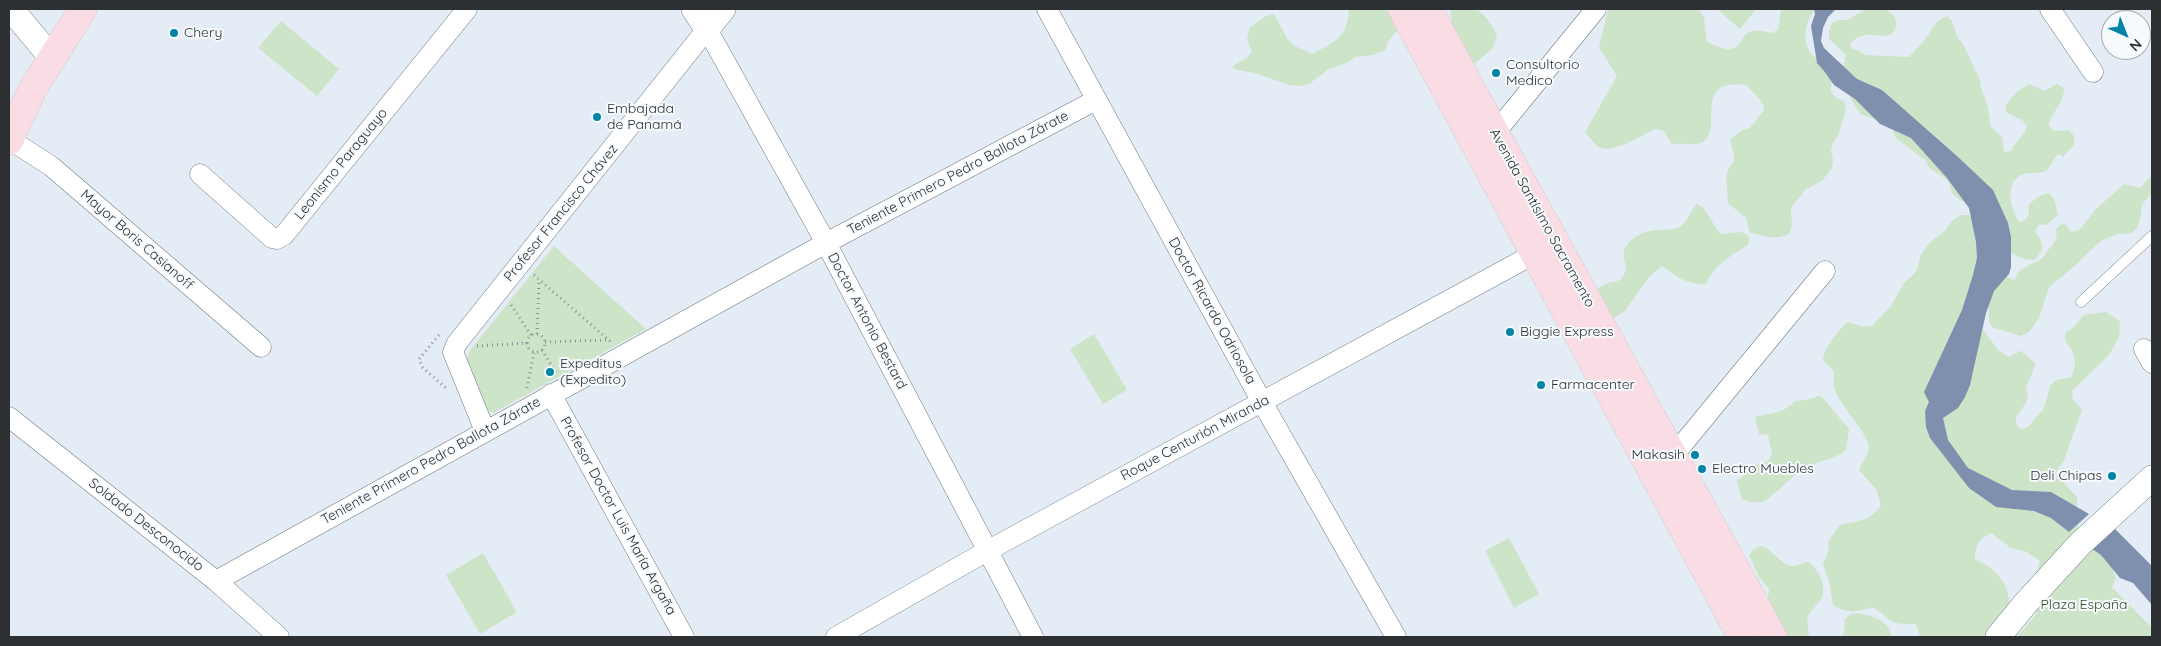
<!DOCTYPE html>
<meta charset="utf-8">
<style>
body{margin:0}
#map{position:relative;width:2161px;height:646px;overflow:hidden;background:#e4edf6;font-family:Quicksand,sans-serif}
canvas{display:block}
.frame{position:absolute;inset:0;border:10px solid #2c3033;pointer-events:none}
.north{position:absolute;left:2101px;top:10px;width:50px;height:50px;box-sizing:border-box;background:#f6fafd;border:1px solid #a5a9ac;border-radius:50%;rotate:136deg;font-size:14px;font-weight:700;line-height:20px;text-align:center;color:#2c3033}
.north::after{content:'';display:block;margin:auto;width:18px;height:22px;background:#0085a7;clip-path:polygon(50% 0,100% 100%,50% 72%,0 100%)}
</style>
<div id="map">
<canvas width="2161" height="646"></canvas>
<div class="frame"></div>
<div class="north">N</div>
</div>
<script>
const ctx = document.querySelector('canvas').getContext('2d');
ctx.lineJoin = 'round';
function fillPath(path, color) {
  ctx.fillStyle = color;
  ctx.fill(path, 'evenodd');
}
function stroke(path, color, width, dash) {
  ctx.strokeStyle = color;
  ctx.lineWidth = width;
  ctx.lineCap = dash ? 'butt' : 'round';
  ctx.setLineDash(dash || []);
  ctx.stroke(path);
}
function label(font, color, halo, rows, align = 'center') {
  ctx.font = font + ' Quicksand,sans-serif';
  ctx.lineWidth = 4;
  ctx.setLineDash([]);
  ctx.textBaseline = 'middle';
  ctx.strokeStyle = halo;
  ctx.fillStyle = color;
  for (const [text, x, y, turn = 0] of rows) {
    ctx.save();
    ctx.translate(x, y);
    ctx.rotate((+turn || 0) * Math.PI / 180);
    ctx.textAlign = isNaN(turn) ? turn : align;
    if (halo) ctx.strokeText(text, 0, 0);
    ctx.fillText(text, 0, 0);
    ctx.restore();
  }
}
const green = new Path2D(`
 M1349 9H1393L1400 27 1388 42 1385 50 1373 55 1355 57 1349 62 1329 69 1309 84 1301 86 1289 85 1258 74 1234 69 1233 66 1248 57 1252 51 1247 40 1250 27 1266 16 1274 14 1288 40 1295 46 1312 54C1335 42 1348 37 1349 9Z
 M1451 9C1469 9 1476 4 1487 19 1492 25 1495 30 1497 38L1492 49 1473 65 1453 39C1454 27 1450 19 1451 9Z
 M1608 9H1698L1704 17 1707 42C1714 45 1723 50 1731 49 1748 45 1736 23 1772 33L1778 29C1780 22 1779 15 1782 9H1815C1804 23 1800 45 1816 58 1821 63 1829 69 1831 76 1832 81 1831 88 1831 92L1836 98 1844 101 1846 109 1838 136 1833 143 1831 151 1833 160 1832 168 1822 181 1806 189 1791 208 1792 224 1790 233C1776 242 1765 235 1750 233L1746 218 1728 203 1726 176 1729 168 1734 162V155L1730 140 1742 130 1750 128 1764 110 1762 102 1746 85C1691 78 1724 130 1703 142 1695 146 1681 143 1672 144L1664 131 1656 129C1643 134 1612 155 1599 147 1594 143 1589 137 1585 132L1617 76 1599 48Z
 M1717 9H1756L1740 29Z
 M1866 9H1886L1894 16 1897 24C1889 50 1869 22 1850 44L1853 50H1858L1865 55 1909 57C1914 51 1920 46 1925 39 1933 29 1934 21 1947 16L1952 21 1957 37 1963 44 1980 80 1981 88 1987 103 1991 127 2002 137 2004 152 2011 151C2015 140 2025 137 2027 126L2022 120 2007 113 2005 106C2012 97 2019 89 2029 84L2044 91 2057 84 2064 88C2064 104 2052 111 2049 125L2054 131 2069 130 2074 136V145L2063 157 2059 154C2052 159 2051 169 2044 172 2038 174 2030 172 2024 174 2004 180 2010 208 2019 222L2026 219 2029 213V204L2041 195 2049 193 2054 199 2058 215 2046 225H2038L2035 232C2044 242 2045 251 2034 260 2003 260 1995 230 1978 210 1972 204 1961 202 1955 196 1950 192 1951 187 1948 182 1944 176 1935 172 1929 168L1926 161 1896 138 1890 123 1867 117 1860 113 1855 106 1840 78 1846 55 1829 39V31L1832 23 1839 20H1847Z
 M281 21 339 69 317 96 258 48Z
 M2152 175V193L2142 204 2140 220 2137 228 2131 233 2117 234 2101 241 2070 270 2049 287 2039 318 2029 332 2021 336 1992 327C1986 320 1992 311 1986 304L2002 274 2013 280 2016 278C2019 266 2033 265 2041 259 2044 257 2046 253 2048 250 2055 242 2058 240 2056 229L2062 224 2066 225 2071 232 2079 230 2095 210 2124 184 2140 188Z
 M1696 204 1703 207 1720 234 1743 232 1749 237 1748 245C1727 259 1718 261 1706 284 1696 285 1683 281 1675 275 1670 272 1668 269 1662 266L1649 277 1625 311 1611 320 1595 291C1599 288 1603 284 1608 283 1614 281 1617 283 1622 278 1634 263 1610 254 1637 236 1653 226 1672 233 1681 226 1687 222 1691 211 1696 204Z
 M1961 215H1969L1975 221 1982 328 1998 350 2009 357 2019 351 2022 352 2036 364 2026 387 2028 395 2026 403 2016 417V424L2021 430 2028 427 2044 408 2050 386 2056 380 2071 377C2079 361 2074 353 2065 340L2066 332 2073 328 2084 315 2106 312 2120 321 2119 337 2109 355 2073 390 2072 398 2082 410 2064 460 2055 474 2077 497 2078 528 2111 563 2116 579 2112 587 2152 628V637H2017L2037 613 2031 610 2024 588 2038 569 2040 561 2027 552 2011 548 1991 533C1979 538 1975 546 1975 559 1979 562 1985 563 1989 567 2016 588 2010 608 2005 637H1920L1916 624C1887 625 1894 620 1872 607 1858 612 1847 614 1833 605L1829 581 1823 564 1829 549 1828 542 1840 525C1859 520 1869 523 1881 505L1876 489 1859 470C1862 463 1868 455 1869 448 1870 435 1837 403 1834 387 1833 382 1834 376 1834 372L1823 360C1824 348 1838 330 1848 322L1864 327 1872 326 1891 306 1904 283 1916 272 1921 255 1930 242 1943 233 1953 220Z
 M554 246 646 329 493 413 479 407 466 359 471 349Z
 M1094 334 1127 390 1103 404 1070 349Z
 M1818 396 1822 397 1849 429 1846 450C1833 461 1817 460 1803 469 1789 479 1777 493 1763 502H1750L1742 499 1737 481 1756 465 1768 461 1772 454 1768 435 1759 434 1755 417C1773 412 1781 415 1795 401L1807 400Z
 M1509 538 1539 594 1514 608 1485 551Z
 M1761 546C1773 549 1780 565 1793 566 1797 566 1804 562 1809 562 1818 571 1827 583 1822 597 1819 604 1811 610 1807 617L1809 637H1777L1767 605 1769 589 1759 577 1749 555 1754 549Z
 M483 553 517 612 480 634 446 575Z
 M1857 613C1870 615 1892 621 1891 637H1840C1847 633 1843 625 1845 619L1851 614Z`);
const water = new Path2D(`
 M1814 9H1836L1828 17 1823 28 1821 41 1824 48 1857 79 1882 90 1958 157 1993 190 2008 223 2011 237V267L2009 274 1994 291 1986 313 1970 385 1965 397 1958 408 1943 418 1948 440 1968 468 2012 490 2051 492 2089 514 2069 532 2051 518 2034 511 1996 507 1969 488 1930 438 1926 427 1925 411 1929 402 1924 392 1962 310 1973 275 1977 258 1976 242 1969 208 1947 178 1911 138 1880 124 1855 99 1834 85 1824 71 1817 63 1811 26 1815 14Z
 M2115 529 2152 566V605L2133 583 2120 578 2101 555 2092 549Z`);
const path = new Path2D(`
 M534 275 611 342
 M511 305 531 335
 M527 343a9 9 0 1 1 18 0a9 9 0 1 1-18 0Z
 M537 334 539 280
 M439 335 419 359 422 367 447 389
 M545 342 607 340
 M477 346 527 343
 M542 350 556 373
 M527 388 534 352`);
const service = new Path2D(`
 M2081 302 2152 236`);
const minor = new Path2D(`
 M1047 9 1262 402 1396 637
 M2050 9 2093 72
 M1495 133 1596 9
 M9 139 51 166 261 347
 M200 174 272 238 277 239 284 235 467 9
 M2144 349 2152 363
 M551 394 684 637
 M9 417 216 581 279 637
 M485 431 453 352 457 343 707 29 826 243 1033 637
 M1673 456 1825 271
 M216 581 826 243 1096 100
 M836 637 987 551 1547 247`);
const tertiary = new Path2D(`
 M11 9 51 57
 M694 9 707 29 723 9
 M1998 637 2025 604 2080 544 2152 478`);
const primary = new Path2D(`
 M1402 9 1742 637
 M1428 9 1495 133 1773 637
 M9 141 32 90 83 9`);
const markers = [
 [174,33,5,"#0085a7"],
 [1496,73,5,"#0085a7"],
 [597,117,5,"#0085a7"],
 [1510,332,5,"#0085a7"],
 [550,372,5,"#0085a7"],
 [1541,385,5,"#0085a7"],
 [1695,455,5,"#0085a7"],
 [1702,469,5,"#0085a7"],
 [2112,476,5,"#0085a7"]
];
const poiNames = [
 ["Chery",184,33],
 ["Consultorio",1506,65],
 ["Medico",1506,81],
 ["Embajada",607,109],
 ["de Panamá",607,125],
 ["Biggie Express",1520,332],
 ["Expeditus",560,364],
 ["(Expedito)",560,380],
 ["Farmacenter",1551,385],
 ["Makasih",1685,455,"right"],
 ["Electro Muebles",1712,469],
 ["Deli Chipas",2102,476,"right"]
];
const streetNames = [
 ["Leonismo Paraguayo",341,164,-51],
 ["Teniente Primero Pedro Ballota Zárate",958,173,-28],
 ["Profesor Francisco Chávez",561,213,-51],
 ["Avenida Santísimo Sacramento",1542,218,61],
 ["Mayor Boris Casianoff",137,240,41],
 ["Doctor Ricardo Odriosola",1212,311,61],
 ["Doctor Antonio Bestard",867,321,62],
 ["Roque Centurión Miranda",1195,438,-28],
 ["Teniente Primero Pedro Ballota Zárate",431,461,-29],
 ["Profesor Doctor Luis María Argaña",618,516,61],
 ["Soldado Desconocido",146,525,38]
];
const parkNames = [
 ["Plaza España",2084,605]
];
fillPath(green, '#cee4c8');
fillPath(water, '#7f90af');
stroke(service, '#727a82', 11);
stroke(minor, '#727a82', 21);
stroke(tertiary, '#727a82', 26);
stroke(primary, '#cccdce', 29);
stroke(path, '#888f95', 3, [1, 4]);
stroke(service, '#fff', 10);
stroke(minor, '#fff', 20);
stroke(tertiary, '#fff', 25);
stroke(primary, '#fadce4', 28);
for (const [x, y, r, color] of markers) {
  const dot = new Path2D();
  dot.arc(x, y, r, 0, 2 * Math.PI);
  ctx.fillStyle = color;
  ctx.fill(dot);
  stroke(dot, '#f6fafd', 2);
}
label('14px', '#2c3033', '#f6fafd', poiNames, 'left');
label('14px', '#2c3033', '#f6fafd', streetNames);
label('14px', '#315429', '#f6fafd', parkNames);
</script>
